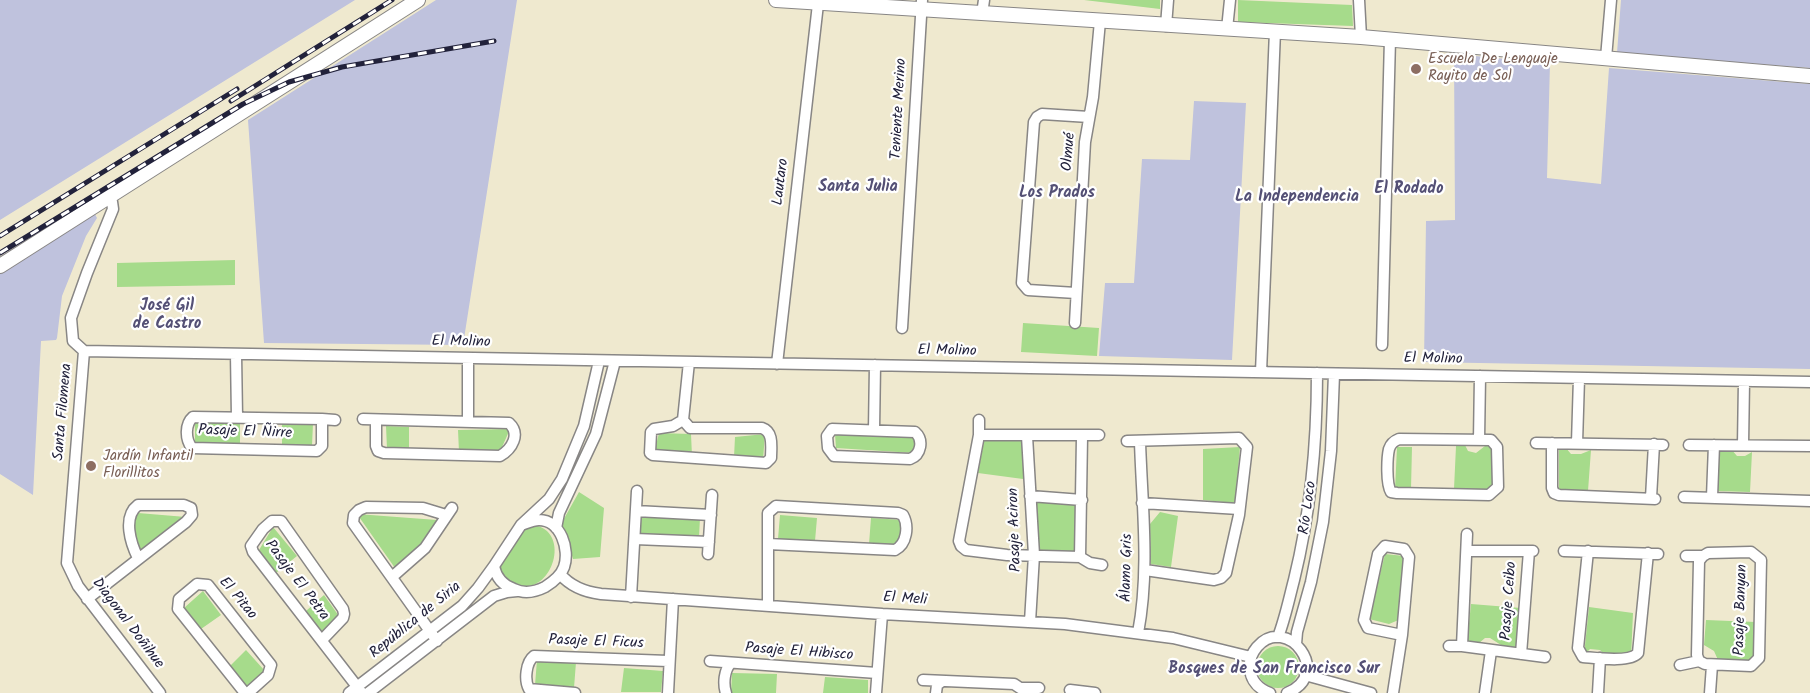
<!DOCTYPE html>
<meta charset="utf-8">
<style>
body{margin:0}
canvas{display:block;background:#efe9cf}
</style>
<canvas width="1810" height="693"></canvas>
<script>
const ctx = document.querySelector('canvas').getContext('2d');
ctx.lineJoin = 'round';
function fillPath(path, color) {
  ctx.fillStyle = color;
  ctx.fill(path, 'evenodd');
}
function stroke(path, color, width, dash) {
  ctx.strokeStyle = color;
  ctx.lineWidth = width;
  ctx.lineCap = dash ? 'butt' : 'round';
  ctx.setLineDash(dash || []);
  ctx.stroke(path);
}
function label(font, color, halo, rows, align = 'center') {
  ctx.font = font + ' Kalam,sans-serif';
  ctx.lineWidth = 4.5;
  ctx.setLineDash([]);
  ctx.textBaseline = 'middle';
  ctx.strokeStyle = halo;
  ctx.fillStyle = color;
  for (const [text, x, y, turn = 0] of rows) {
    ctx.save();
    ctx.translate(x, y);
    ctx.rotate((+turn || 0) * Math.PI / 180);
    ctx.textAlign = isNaN(turn) ? turn : align;
    if (halo) ctx.strokeText(text, 0, 0);
    ctx.fillText(text, 0, 0);
    ctx.restore();
  }
}
const industrial = new Path2D(`
 M0 0H355L0 220Z
 M436 0H517L463 345 264 343 248 120Z
 M1621 0H1810V68L1617 53Z
 M1454 54 1550 63 1547 178 1601 184 1609 68 1810 84V369L1424 362 1426 221 1455 220Z
 M1194 101 1246 103 1232 360 1099 356 1105 283H1134L1142 159 1190 160Z
 M94 212 97 218 86 236 62 296 57 338 56 340 41 341 33 495 0 474V271Z`);
const green = new Path2D(`
 M1084 0H1160V9Z
 M1238 0 1352 5 1353 26 1238 22Z
 M235 260V285L117 287V263Z
 M1023 323 1099 328 1097 356 1021 352Z
 M195 419 240 421V446L195 445Z
 M282 422 313 423 312 446 282 445Z
 M386 426 409 427V448L387 449Z
 M510 429 499 454 459 452 458 430Z
 M659 433 691 434 692 456 654 454Z
 M765 434 763 460 734 457 735 437Z
 M835 434 916 437 914 453 836 448Z
 M984 441H1023V479L978 473Z
 M1465 445 1468 451 1476 453 1485 446H1492V490L1454 489 1456 446Z
 M1240 447 1235 503 1203 500V449Z
 M1397 447H1412L1411 489 1395 490Z
 M1559 448H1566L1571 454H1581L1591 450 1588 491H1559Z
 M1718 449H1731L1737 456H1745L1752 452 1750 492 1717 491Z
 M579 492 604 508 600 557 573 559C569 546 569 536 561 524Z
 M1036 500 1079 502V552L1037 551Z
 M1160 512 1178 516 1171 567 1151 564 1150 524Z
 M138 513 186 517 141 551C129 540 132 527 138 513Z
 M357 514 437 520 423 547 395 568Z
 M780 515 817 518 815 541 778 539Z
 M641 516 700 518 699 537 640 535Z
 M871 518 903 520 899 546 869 544Z
 M534 525C574 532 550 602 513 583 506 580 501 574 499 566 508 552 517 530 534 525Z
 M273 527 297 556 276 573 259 550Z
 M1385 554 1404 556 1401 619 1389 624 1369 619Z
 M203 591 221 615 201 629 184 608Z
 M324 595 341 619 323 633 306 611Z
 M1471 604 1521 608 1520 649 1501 645 1490 638H1485L1478 644 1467 643Z
 M1589 607 1633 613 1631 658 1606 656 1600 650 1590 649 1584 655Z
 M1706 620 1756 622 1754 660H1718L1714 651 1704 645Z
 M1257 667a21 21 0 1 1 42 0a21 21 0 1 1-42 0Z
 M246 650 265 671 247 688 230 666Z
 M537 660 576 662 574 688 535 685Z
 M624 668 663 671 661 692H621Z
 M732 673 777 674 776 693H731Z
 M825 677 868 680V693H823Z`);
const minor = new Path2D(`
 M1359 0 1361 37
 M982 14 984 0
 M1166 26 1168 0
 M1227 29 1230 0
 M1606 58 1611 0
 M108 196 112 202 113 209 87 273 71 318 73 341 84 351 67 563 78 586 160 693
 M1076 293 1028 290 1022 283 1034 122 1037 117 1042 114 1089 117
 M1075 323 1085 142 1093 97 1100 21
 M902 328 922 0
 M1382 345 1390 39
 M84 351 1810 382
 M236 354 237 417
 M777 364 818 4
 M1261 372 1275 31
 M322 419V446L317 451 192 448C185 439 185 424 193 417L322 419 335 420
 M363 419 509 423C521 434 512 449 500 456L384 453 378 451 376 446V421
 M683 420 673 426 654 429 651 432 650 453 653 455 766 463 771 458C771 447 774 432 762 428H690L683 420 689 362
 M979 420V435L959 541 961 546 966 550 1007 555 1080 557 1090 563 1102 565
 M468 422V358
 M832 429 915 432C924 440 921 455 910 459L834 456 828 448 827 436Z
 M874 430 875 365
 M979 435H1099
 M1027 436 1034 555 1030 622
 M1399 439 1491 440 1497 447 1498 487 1489 495 1397 493 1391 492C1386 484 1387 458 1389 449 1391 443 1394 441 1399 439Z
 M1479 440 1480 376
 M1127 441 1239 438 1247 447 1239 515 1226 573 1221 578 1214 580 1145 570
 M1536 443 1663 445
 M1552 443V488L1554 493 1559 495 1655 499
 M1577 443 1579 378
 M1689 445 1810 446
 M1743 445 1744 381
 M1030 496 1082 500
 M1684 497 1810 501
 M1712 497 1714 445
 M1651 498 1654 444
 M1142 503 1239 509
 M636 511 711 515
 M521 525C527 523 533 520 539 520 561 520 570 550 564 567 561 576 553 582 545 587 535 592 524 594 514 589 502 585 496 577 494 566L521 525 549 499 562 479 584 426 599 361
 M556 528 559 513 596 434 615 361
 M635 539 709 542
 M1468 551H1533
 M1564 551 1658 554
 M1588 551 1578 648 1583 657C1596 658 1630 663 1638 653L1648 553
 M708 554 712 495
 M1686 556H1703L1708 553 1751 552 1761 560 1759 658 1751 666 1705 664 1699 661 1697 655 1699 561 1703 556
 M1080 557 1082 437
 M560 574C571 587 585 592 601 594L882 614 1065 624 1173 638 1251 657
 M392 577 425 548 452 508
 M631 597 637 491
 M87 599 186 522 192 515 191 508 184 505H138C122 517 131 544 138 558
 M768 605V513L776 506 898 513 903 515C909 526 907 544 895 550L768 544
 M1138 633C1150 570 1142 505 1140 442
 M1278 637C1285 619 1289 599 1294 580 1311 511 1317 444 1317 373
 M322 640 343 618 344 614 343 609 281 521H272L263 529 251 546 253 552 362 693
 M437 641 353 523 354 515 359 510 366 507 423 508 446 515
 M1296 644 1297 632 1311 582 1323 522 1331 451 1334 374
 M1449 646H1462L1545 657
 M1462 646 1467 534
 M1521 654 1529 551
 M710 661 877 673
 M1680 665 1699 661
 M1305 675 1371 693
 M923 680 1014 684 1020 688H1039
 M1070 690 1095 693
 M245 693 178 609 179 599 197 584 208 585 271 665 268 675 248 693
 M349 693 462 606 478 588 494 566
 M368 693 494 596 507 592 517 591
 M575 693 529 689C524 680 526 662 534 656L668 661
 M668 693 673 599
 M726 693C723 684 724 670 731 663
 M876 693 882 614
 M936 693 937 685 941 682
 M1270 693C1259 689 1251 681 1250 669 1249 661 1252 653 1257 647 1287 613 1334 674 1287 693
 M1393 693 1402 635 1409 557 1404 549 1385 546 1378 554 1364 620 1368 628 1402 635
 M1485 693 1491 651
 M1598 693 1600 658
 M1710 693 1712 665`);
const major = new Path2D(`
 M776 0 1361 37 1810 76
 M0 266 418 0`);
const rail = new Path2D(`
 M231 101 392 0
 M0 236 237 89
 M0 253 243 104 289 82 342 67 494 41`);
const markers = [
 [1416,69,6,"#8d6e63"],
 [91,466,6,"#8d6e63"]
];
const educationNames = [
 ["Escuela De Lenguaje",1428,60],
 ["Rayito de Sol",1428,77],
 ["Jardín Infantil",103,457],
 ["Florillitos",103,474]
];
const streetNames = [
 ["Teniente Merino",900,109,-87],
 ["Olmué",1070,152,-85],
 ["Lautaro",782,182,-83],
 ["El Molino",461,343,1],
 ["El Molino",947,352,1],
 ["El Molino",1433,360,1],
 ["Santa Filomena",64,412,-85],
 ["Pasaje El Ñirre",245,433,2],
 ["Río Loco",1309,508,-82],
 ["Pasaje Aciron",1016,530,-92],
 ["Álamo Gris",1128,568,-89],
 ["Pasaje El Petra",296,581,53],
 ["El Pitao",237,599,50],
 ["El Meli",905,600,4],
 ["Pasaje Ceibo",1510,601,-86],
 ["Pasaje Banyan",1742,610,-88],
 ["República de Siria",416,621,-39],
 ["Diagonal Doñihue",127,624,53],
 ["Pasaje El Ficus",596,643,2],
 ["Pasaje El Hibisco",799,653,4]
];
const neighbourhoodNames = [
 ["Santa Julia",858,188],
 ["El Rodado",1409,190],
 ["Los Prados",1057,194],
 ["La Independencia",1297,198],
 ["José Gil",167,307],
 ["de Castro",167,325],
 ["Bosques de San Francisco Sur",1274,670]
];
fillPath(industrial, '#bfc2dd');
fillPath(green, '#a6db8b');
stroke(minor, '#888685', 13);
stroke(major, '#888685', 16);
stroke(minor, '#fff', 10);
stroke(major, '#fff', 14);
stroke(rail, '#22223b', 5);
stroke(rail, '#fff', 3, [9]);
for (const [x, y, r, color] of markers) {
  const dot = new Path2D();
  dot.arc(x, y, r, 0, 2 * Math.PI);
  ctx.fillStyle = color;
  ctx.fill(dot);
  stroke(dot, '#fff', 2);
}
label('15px', '#785e54', '#fff', educationNames, 'left');
label('15px', '#22223b', '#fff', streetNames);
label('bold 16px', '#545075', '#fff', neighbourhoodNames);
</script>
